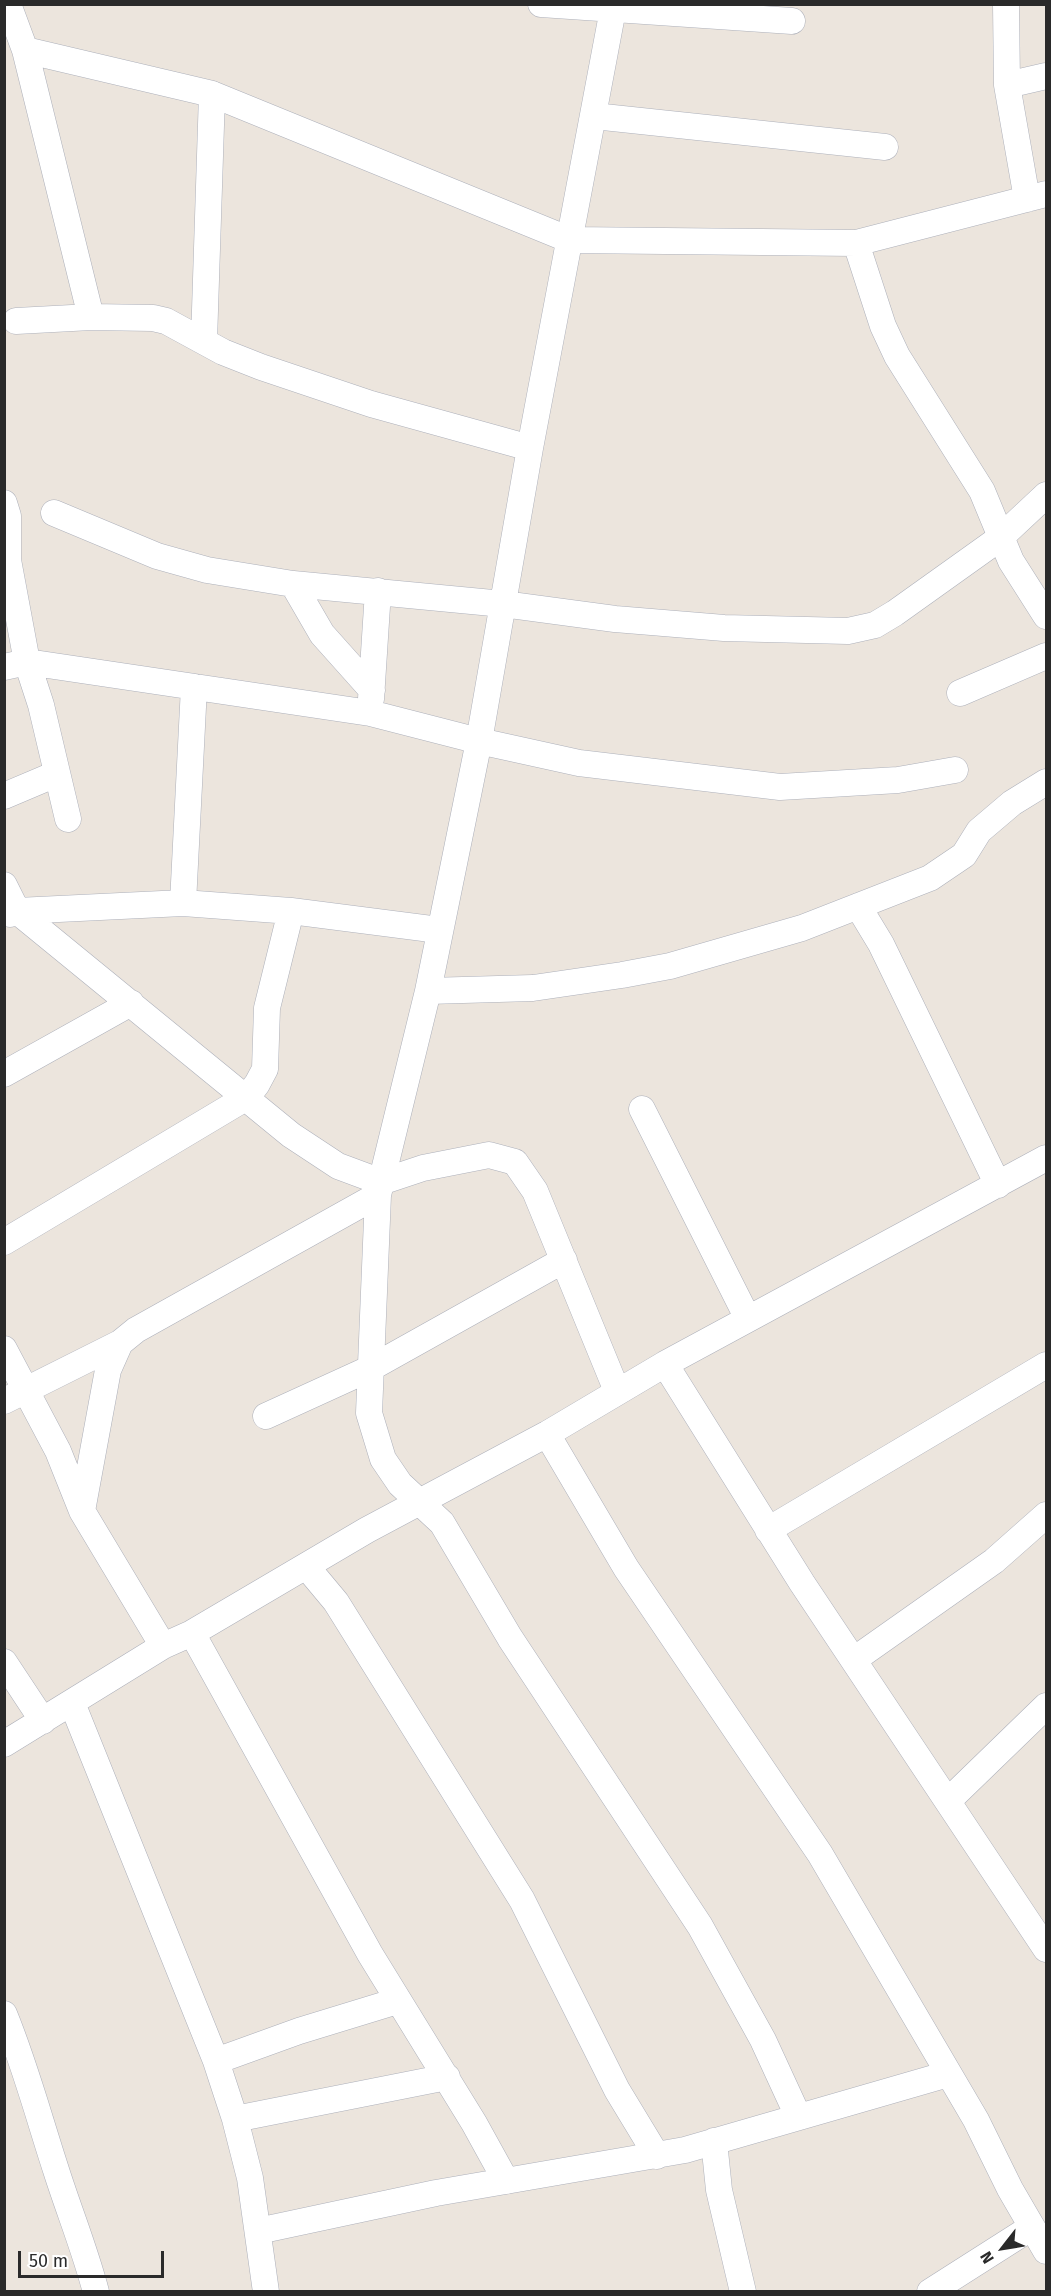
<!DOCTYPE html>
<style>
body{margin:0}
#map{position:relative;width:1051px;height:2296px;overflow:hidden;background:#ece5dd;font-family:"Fira Sans",sans-serif}
canvas{display:block}
.frame{position:absolute;inset:0;border:6px solid #2a2a2a;pointer-events:none}
.north{position:absolute;left:973px;top:2218px;width:60px;height:60px;-webkit-text-stroke:4px #fff;paint-order:stroke;rotate:239deg;font-size:16px;font-weight:700;line-height:24px;text-align:center;color:#2a2a2a}
.north::after{content:'';display:block;margin:auto;width:21px;height:27px;background:#2a2a2a;clip-path:polygon(50% 0,100% 100%,50% 72%,0 100%)}
.scale{position:absolute;left:18px;top:2251px;width:146px;height:27px;box-sizing:border-box;border:3px solid #2a2a2a;border-top:0;padding-left:8px;font-size:18px;line-height:21px;white-space:nowrap;color:#2a2a2a;-webkit-text-stroke:4px #fff;paint-order:stroke}
</style>
<div id="map">
<canvas width="1051" height="2296"></canvas>
<div class="frame"></div>
<div class="north">N</div>
<div class="scale">50 m</div>
</div>
<script>
const ctx = document.querySelector('canvas').getContext('2d');
ctx.lineJoin = 'round';
function stroke(path, color, width, dash) {
  ctx.strokeStyle = color;
  ctx.lineWidth = width;
  ctx.lineCap = dash ? 'butt' : 'round';
  ctx.setLineDash(dash || []);
  ctx.stroke(path);
}
const minor = new Path2D(`
 M8 4 25 50 91 317
 M541 4 792 21
 M614 4 530 448 479 741 428 991 378 1195 369 1413 383 1459 400 1484 442 1523 510 1638 700 1926 763 2040 798 2116
 M1006 4 1007 85 1027 199
 M25 50 212 94 570 240 856 243 1046 194
 M1007 85 1046 76
 M594 116 885 147
 M856 243 883 326 897 356 982 491 1011 561 1046 616
 M16 321 91 317 153 318 166 321 223 352 261 367 371 404 530 448
 M204 341 212 94
 M4 503 8 516V560L27 662 41 705 68 819
 M54 513 157 556 207 570 293 584 503 604 615 619 724 628 848 631 875 625 895 613 1000 538 1046 495
 M293 584 322 634 372 690
 M4 667 27 662 370 713 479 741 579 763 780 787 898 780 955 770
 M960 693 1046 656
 M371 699 378 591
 M4 796 56 774
 M4 885 17 911 291 1135 338 1166 381 1182 423 1168 489 1155 515 1162 535 1191 617 1391
 M183 903 194 687
 M858 906 881 944 998 1185
 M10 914 17 911 183 903 291 911 439 930
 M428 991 533 988 622 975 670 966 802 928 930 878 964 855 979 831 1012 803 1046 782
 M4 1074 131 1003
 M642 1109 748 1319
 M4 1242 247 1097 257 1084 265 1069 267 1008 291 911
 M4 1349 58 1451 82 1511 163 1646
 M665 1364 802 1583 1046 1949
 M4 1401 120 1343
 M266 1416 369 1369 564 1260
 M547 1434 626 1568 820 1854 976 2120 1010 2189 1046 2251
 M82 1511 108 1370 120 1343 136 1330 378 1195
 M768 1530 1046 1365
 M306 1566 336 1602 522 1900 617 2090 657 2156
 M192 1633 370 1954 474 2123 506 2181
 M855 1659 994 1561 1046 1515
 M4 1662 43 1721
 M72 1703 216 2061 235 2119 250 2178 266 2292
 M4 1744 163 1646 192 1633 367 1530 547 1434 665 1364 1046 1158
 M949 1800 1046 1706
 M4 2014C25 2065 39 2118 56 2170 69 2211 85 2250 96 2292
 M216 2061 299 2031 397 2001
 M235 2119 447 2077
 M714 2141 719 2190 743 2292
 M258 2231 436 2193 685 2150 948 2074
 M930 2292 1032 2227`);
stroke(minor, '#adb0ba', 27);
stroke(minor, '#fff', 26);
</script>
